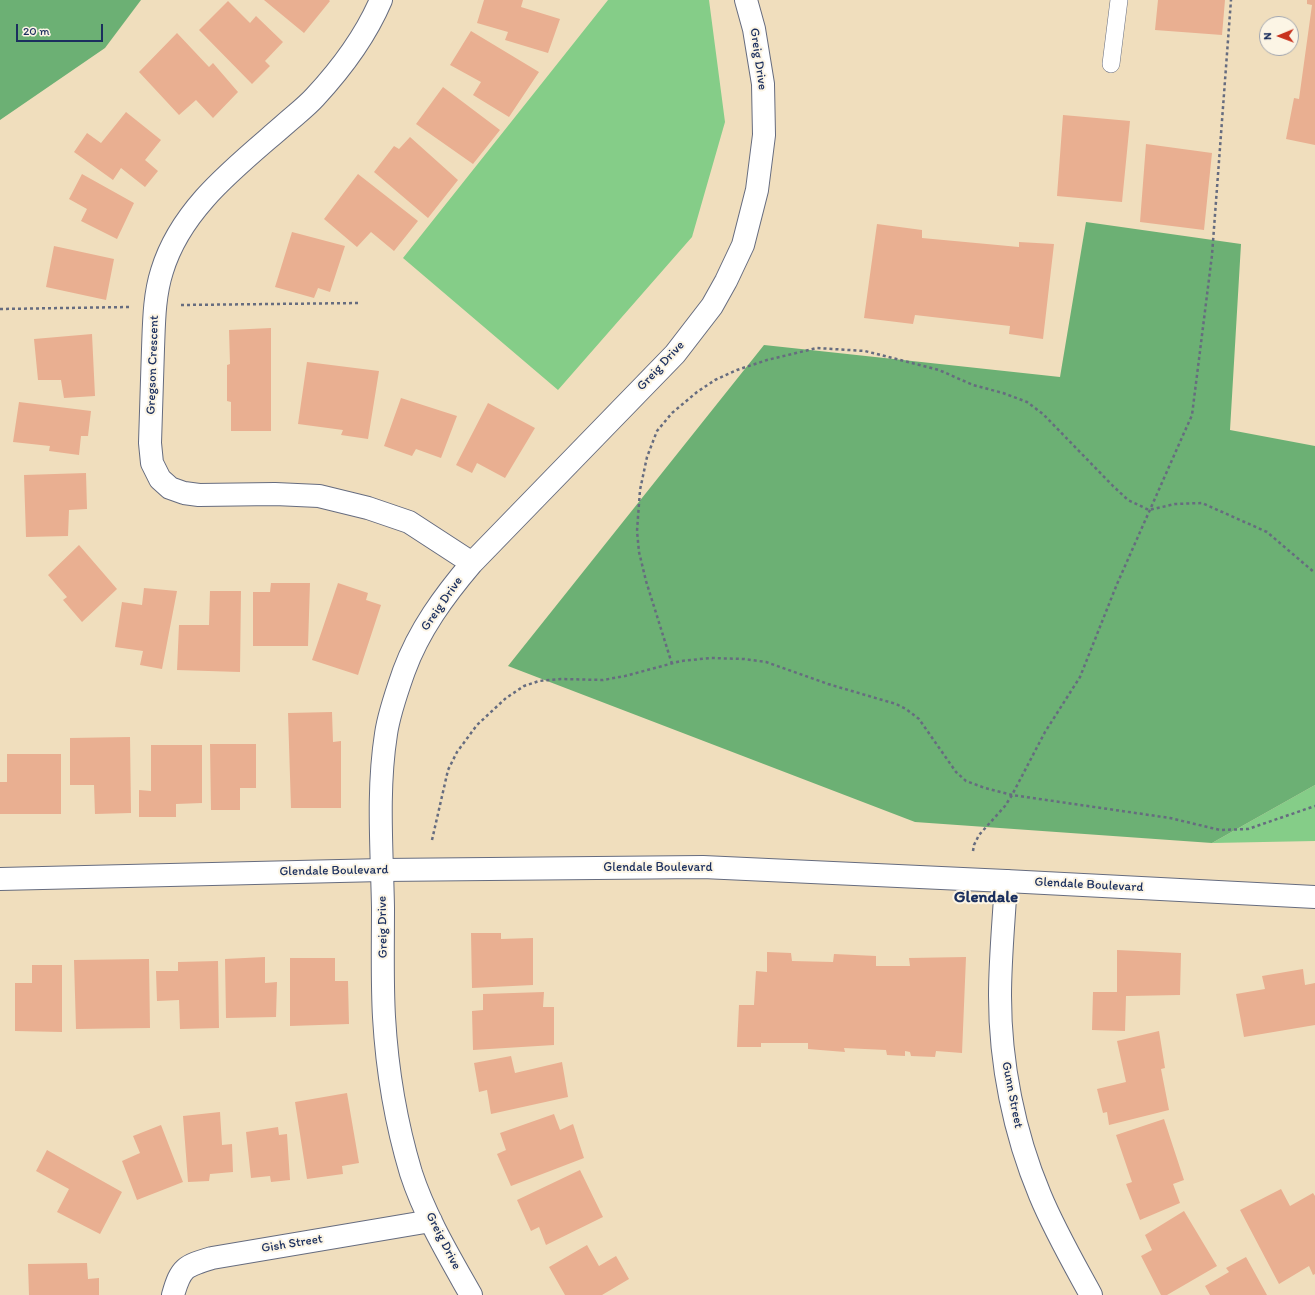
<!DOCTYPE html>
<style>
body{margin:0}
#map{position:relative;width:1315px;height:1295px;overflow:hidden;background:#f0debd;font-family:Itim,sans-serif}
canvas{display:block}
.north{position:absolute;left:1259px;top:16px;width:40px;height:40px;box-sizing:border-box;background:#fcf5e5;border:1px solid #a2a6af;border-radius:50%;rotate:269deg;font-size:11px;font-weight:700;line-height:16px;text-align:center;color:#1b2f5e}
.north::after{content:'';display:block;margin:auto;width:14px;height:18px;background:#c8321e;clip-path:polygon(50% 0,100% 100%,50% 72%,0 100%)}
.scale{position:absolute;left:16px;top:24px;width:87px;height:18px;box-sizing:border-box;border:2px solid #1b2f5e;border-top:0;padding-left:5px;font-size:12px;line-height:14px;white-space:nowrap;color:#1b2f5e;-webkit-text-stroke:3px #fcf5e5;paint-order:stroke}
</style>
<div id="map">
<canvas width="1315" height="1295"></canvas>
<div class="north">N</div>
<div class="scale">20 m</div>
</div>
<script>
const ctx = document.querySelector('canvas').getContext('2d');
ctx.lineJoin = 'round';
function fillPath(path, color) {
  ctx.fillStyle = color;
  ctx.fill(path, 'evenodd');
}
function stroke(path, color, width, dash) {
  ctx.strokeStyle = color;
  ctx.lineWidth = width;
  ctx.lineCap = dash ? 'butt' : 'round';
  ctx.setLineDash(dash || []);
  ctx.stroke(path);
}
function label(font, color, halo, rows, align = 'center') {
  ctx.font = font + ' Itim,sans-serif';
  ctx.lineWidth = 4;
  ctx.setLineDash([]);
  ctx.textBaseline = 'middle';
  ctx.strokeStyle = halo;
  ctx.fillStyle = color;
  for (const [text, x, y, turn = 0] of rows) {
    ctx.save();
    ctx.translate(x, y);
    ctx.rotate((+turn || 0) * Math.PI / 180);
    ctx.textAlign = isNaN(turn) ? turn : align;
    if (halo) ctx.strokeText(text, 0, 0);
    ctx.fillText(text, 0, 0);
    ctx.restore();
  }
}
const green = new Path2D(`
 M608 0H709L725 122 692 237 558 390 403 258Z
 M1315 785V841L1212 843Z`);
const forest = new Path2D(`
 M0 0H141L105 48 0 120Z
 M1086 222 1241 244 1230 430 1315 446V785L1212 843 915 822 508 666 764 345 1060 377Z`);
const building = new Path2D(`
 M264 0H329L330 1 304 33Z
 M484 0H523L521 7 560 19 548 53 505 40 508 32 477 23Z
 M1158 0H1225L1222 35 1155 30Z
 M1307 0H1315V145L1286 139 1294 98 1299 99 1312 5 1307 4Z
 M228 1 250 23 256 16 283 42 265 61 270 66 252 84 199 30Z
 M471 31 539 72 509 117 473 95 481 82 450 65Z
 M177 33 209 67 213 63 238 92 213 118 196 100 179 115 139 72Z
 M443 87 500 130 473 164 416 124Z
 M126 112 161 140 145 160 158 171 145 187 121 168 113 180 74 152 87 133 101 143Z
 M1063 115 1130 121 1122 202 1057 196Z
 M410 137 458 180 428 218 374 172 394 146 399 149Z
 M1146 144 1212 153 1204 230 1140 222Z
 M82 174 134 203 117 239 81 221 87 209 69 199Z
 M358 174 418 221 394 251 371 232 357 247 324 219Z
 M877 224 922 230V238L1019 247V242L1054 244 1043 339 1009 334 1010 326 915 315 913 324 864 318Z
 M292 232 345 246 330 292 318 288 314 298 275 287Z
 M54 246 114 259 106 300 46 287Z
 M271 328V431H231V402L227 401V365L230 364 229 330Z
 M92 334 95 396 64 398 61 380H38L34 339Z
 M307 362 379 371 368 439 341 435 343 430 298 424Z
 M401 398 457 416 441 458 416 449 412 456 384 446Z
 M19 402 91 411 88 436H81L79 455 49 451 50 446 13 442Z
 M488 403 535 428 505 478 477 463 472 473 456 465Z
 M86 473 87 509 69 510 68 536 26 537 24 475Z
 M79 545 117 589 82 622 63 600 67 597 48 575Z
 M271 583H310L308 646H253V592H270Z
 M338 583 368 593 366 600 381 605 358 675 312 660Z
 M144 588 177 591 162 669 140 665 143 651 115 647 122 602 142 605Z
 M210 591H241L240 672 177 670 179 625H209Z
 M332 712 333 742 341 741V808H291L288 713Z
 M130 737 131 813 95 814 94 785H70V738Z
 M210 744H256V788H240V810H211Z
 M151 745H202V803L176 804V817H139V790L151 791Z
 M7 754H61V814H0V782H7Z
 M471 933H501V939L533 938V985L472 988Z
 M1117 950 1181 953 1180 995 1126 996 1125 1031 1092 1030 1093 992H1117Z
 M767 952 791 953 792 961 833 962 834 954 876 956V966H910L909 958 966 957 962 1053 936 1051 935 1057 911 1056 910 1052 905 1051V1056L887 1055 886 1050 844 1048 845 1052 808 1049V1043H761V1047H737L739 1005H754L756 971 767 972Z
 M265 957V983L277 982 276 1017 226 1018 225 959Z
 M290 958H335V981H348L349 1024 290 1026Z
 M149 959 150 1028 76 1029 74 960Z
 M218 961 219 1028 180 1029 179 1000 157 1001 156 971H178V962Z
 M32 965H62V1032L15 1031V983H32Z
 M1303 969 1305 985 1315 983V1025L1244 1037 1236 994 1265 989 1262 976Z
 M544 992 543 1007H554V1045L473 1050 472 1011 483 1010V994Z
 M1159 1031 1165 1068 1161 1069 1169 1110 1109 1125 1107 1112 1103 1113 1097 1089 1126 1082 1117 1041Z
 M511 1056 515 1073 562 1062 568 1097 491 1114 487 1090 479 1092 474 1063Z
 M347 1093 359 1163 342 1166 343 1174 307 1179 295 1102Z
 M220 1112 222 1145 232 1144 233 1172 210 1174 209 1181 188 1182 183 1116Z
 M554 1114 560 1130 573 1124 584 1158 511 1186 497 1154 506 1150 500 1133Z
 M1164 1119 1184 1180 1173 1184 1180 1203 1140 1220 1126 1184 1132 1182 1116 1135Z
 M161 1125 183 1182 137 1200 122 1161 140 1153 133 1136Z
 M278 1127 279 1135 287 1134 290 1180 271 1182 270 1176 251 1178 246 1132Z
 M47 1150 122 1192 100 1234 57 1212 69 1189 36 1171Z
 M580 1170 603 1217 546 1245 539 1227 531 1231 517 1200Z
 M1281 1189 1290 1206 1313 1193 1315 1196V1274L1313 1275 1309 1266 1279 1284 1240 1210Z
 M1184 1211 1217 1266 1167 1295H1161L1141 1256 1152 1250 1145 1235Z
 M587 1245 599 1266 616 1256 629 1279 602 1295H565L549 1267Z
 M1246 1257 1267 1295H1210L1205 1286 1229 1272 1226 1268Z
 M87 1263 88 1279 99 1278V1295H29L28 1264Z`);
const path = new Path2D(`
 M181 305 361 303
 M0 309 129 307
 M672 664 646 581 639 552 637 531 640 490 647 457 657 431 672 413 697 392 715 380 737 370 767 360 817 348 865 351 939 370 973 385 1003 393 1027 402 1043 414 1113 486 1128 500 1149 510 1175 504 1202 503 1267 532 1315 573
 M432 840 448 770 457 752 477 725 506 698 524 686 539 681 561 679 603 680 625 676 681 661 711 658 744 659 766 662 828 684 896 704 906 709 919 719 956 772 966 781 985 788 1012 795 1170 818 1220 830 1248 829 1315 806
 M973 851 974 845 979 835 1005 806 1012 795 1045 732 1080 677 1117 584 1192 415 1212 255 1231 0`);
const lane = new Path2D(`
 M1111 64 1119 0`);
const street = new Path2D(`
 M381 0C366 35 341 69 315 97 306 107 294 116 284 125 236 167 181 208 162 271 154 296 154 323 153 349 152 380 151 411 150 443L152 463 160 479 170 488 184 493 199 495 275 494 319 496 368 508 409 522 472 563
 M1006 881C1004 919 1000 958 1000 996 1000 1063 1014 1133 1040 1195 1054 1229 1073 1262 1091 1295
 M173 1295C181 1267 185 1266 212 1258L431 1221
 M471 1295C449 1256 425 1216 411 1173 396 1123 387 1069 384 1017 382 981 383 945 383 908 382 851 377 791 386 734 389 713 397 691 404 671 419 630 444 596 472 563L675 354 712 306 726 281 743 245 757 190 764 135 763 84 754 29 746 0`);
const secondary = new Path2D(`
 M0 879 382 870 703 867 1006 881 1315 897`);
const streetNames = [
 ["Greig Drive",758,59,82],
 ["Gregson Crescent",153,365,-88],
 ["Greig Drive",661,366,-47],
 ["Greig Drive",442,604,-55],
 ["Glendale Boulevard",658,868],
 ["Glendale Boulevard",334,871,-1],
 ["Glendale Boulevard",1089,885,3],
 ["Greig Drive",383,927,-91],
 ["Gunn Street",1012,1095,79],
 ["Greig Drive",443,1241,63],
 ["Gish Street",292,1244,-9]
];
const districtNames = [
 ["Glendale",986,898]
];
fillPath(green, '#85cd88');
fillPath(forest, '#6cb074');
fillPath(building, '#e9af91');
stroke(lane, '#666c7f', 18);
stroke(street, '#666c7f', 24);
stroke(secondary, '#666c7f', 24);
stroke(path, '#666c7f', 2.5, [3, 3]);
stroke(lane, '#fff', 17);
stroke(street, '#fff', 22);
stroke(secondary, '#fff', 22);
label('13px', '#1b2f5e', '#fcf5e5', streetNames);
label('bold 17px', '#1b2f5e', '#fcf5e5', districtNames);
</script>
